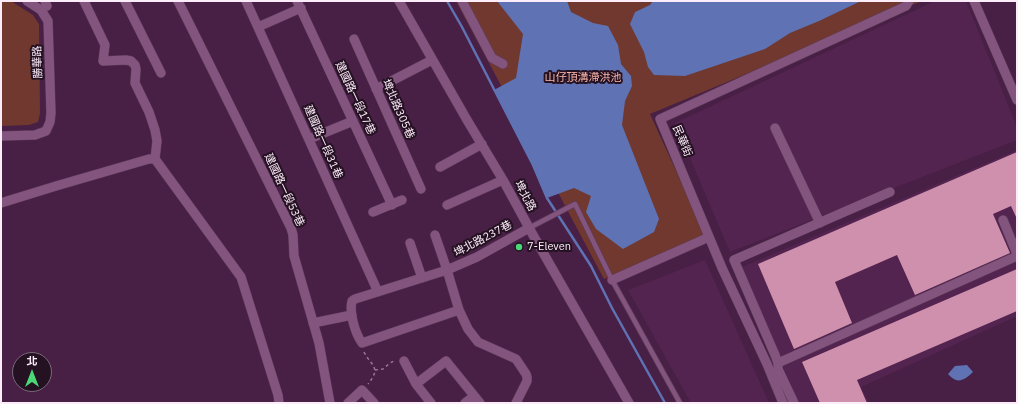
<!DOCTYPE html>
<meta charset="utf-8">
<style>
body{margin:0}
#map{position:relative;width:1018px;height:404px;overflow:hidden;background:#481f45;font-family:"IBM Plex Sans","Noto Sans TC",sans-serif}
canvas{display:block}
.frame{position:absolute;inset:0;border:2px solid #fdecfa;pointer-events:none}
.north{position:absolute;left:12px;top:352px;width:40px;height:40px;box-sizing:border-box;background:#241122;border:1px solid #7b6978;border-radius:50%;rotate:0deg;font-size:11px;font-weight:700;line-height:16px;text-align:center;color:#fdecfa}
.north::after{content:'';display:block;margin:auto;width:14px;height:18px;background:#4ad778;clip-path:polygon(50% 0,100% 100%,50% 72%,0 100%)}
</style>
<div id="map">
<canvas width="1018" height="404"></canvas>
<div class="frame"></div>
<div class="north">北</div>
</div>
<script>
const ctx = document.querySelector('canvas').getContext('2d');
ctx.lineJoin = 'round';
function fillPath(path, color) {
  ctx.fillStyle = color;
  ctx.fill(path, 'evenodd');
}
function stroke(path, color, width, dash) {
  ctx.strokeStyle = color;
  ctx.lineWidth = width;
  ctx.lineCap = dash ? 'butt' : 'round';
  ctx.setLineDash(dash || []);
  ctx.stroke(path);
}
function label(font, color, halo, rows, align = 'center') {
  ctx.font = font + ' "IBM Plex Sans","Noto Sans TC",sans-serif';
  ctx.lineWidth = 4;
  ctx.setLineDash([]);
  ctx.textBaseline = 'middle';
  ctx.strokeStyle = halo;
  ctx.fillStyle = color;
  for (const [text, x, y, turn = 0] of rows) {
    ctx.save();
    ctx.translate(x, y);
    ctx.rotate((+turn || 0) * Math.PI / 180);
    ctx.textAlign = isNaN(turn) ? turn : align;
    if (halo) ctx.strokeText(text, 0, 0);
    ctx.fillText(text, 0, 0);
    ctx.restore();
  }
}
const built = new Path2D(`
 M935 1H966L1017 127V140L730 252 675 123Z
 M1017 150V322L1015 317 861 387 869 403H799L740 268Z
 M705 260 769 403H691L628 290Z`);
const green = new Path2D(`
 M1 1H11L33 15 39 24 40 113 38 122 29 125 1 126Z
 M456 1H922L650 114 705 234 604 279Z`);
const water = new Path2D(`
 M497 1H567L571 12 593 23 608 26 618 45 621 64 631 76 632 86 625 101 622 125 659 219 654 232 623 249 596 229 586 212 591 196 574 188 547 198 533 165 494 90 516 78 523 34Z
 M653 1H861L819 21 790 33 765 49 685 76 654 75 648 67 644 52 630 24 635 12 650 5Z
 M967 365 973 372C969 376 962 382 956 380 953 379 950 376 948 374L955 366Z`);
const stream = new Path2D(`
 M447 1 462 27 533 165 547 198 591 266 612 308 665 403`);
const building = new Path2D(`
 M1017 152V219L1011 206 993 214 1010 253 915 295 897 255 835 282 852 323 794 349 758 264Z
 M1017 269V311L857 380 867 403H820L802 362Z`);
const path = new Path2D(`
 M364 352C371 366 382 367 368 384
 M375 370 383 369 390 363 396 360`);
const service = new Path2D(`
 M529 228 575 204 612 280 680 403`);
const minor = new Path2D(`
 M45 1 47 6
 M84 1 105 45 103 61 126 60 131 61 135 65 136 69 135 83 149 112 155 130 157 141 155 159
 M125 1 161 73
 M178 1 291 228 293 235 294 256 319 343 330 403
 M246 1 378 292
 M297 1 392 205
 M399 1 467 120 503 180 533 235 629 403
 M462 1 492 58 503 64
 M974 1 1017 100
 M258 27 301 8
 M354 39 421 189
 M376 89 432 60
 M775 128 820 223
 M1 136 35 135 46 131 50 122 51 113 48 21 41 10 27 1
 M309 139 353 121
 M440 167 482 144
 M1 203 56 186 149 159H155L241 277 278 395 279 403
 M447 205 503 180
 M373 212 402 200
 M1003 220 1017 254
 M435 235 447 270 459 310 468 329 478 342 516 359 526 374 527 377V381L516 403
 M410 243 422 278
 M612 280 709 237
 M459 310 362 343C355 333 349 313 352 301L355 299 447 270 477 257 529 228
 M313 323 352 315
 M404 361 416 384 431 403
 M778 363 1017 256
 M416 384 446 361 480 403
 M348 403 362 390 374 403
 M465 403 474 396
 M783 403 767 364 722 268 660 119 906 6 909 1
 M794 403 778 369V363L775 355 734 260 890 192`);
const markers = [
 [519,247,4,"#4ad778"]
];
const streetNames = [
 ["勝華路",38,62,-92],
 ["建國路一段17巷",355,98,65],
 ["埤北路305巷",398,109,66],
 ["民華街",682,141,67],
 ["建國路一段31巷",323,142,66],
 ["建國路一段53巷",284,190,65],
 ["埤北路",525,196,62],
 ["埤北路237巷",483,239,-28]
];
const parkNames = [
 ["山仔頂溝滯洪池",583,78]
];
const poiNames = [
 ["7-Eleven",527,247]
];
fillPath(built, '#532450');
fillPath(green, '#70382e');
fillPath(water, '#5f72b3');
stroke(stream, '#5f72b3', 2.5);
fillPath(building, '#cf90ad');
stroke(service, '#5f3c5c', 6);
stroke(minor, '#5f3c5c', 10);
stroke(path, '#977994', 1.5, [3, 3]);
stroke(service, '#83557e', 4.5);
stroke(minor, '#83557e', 9);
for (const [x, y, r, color] of markers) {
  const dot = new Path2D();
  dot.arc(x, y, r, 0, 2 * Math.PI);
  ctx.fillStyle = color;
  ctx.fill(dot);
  stroke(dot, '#241122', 1.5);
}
label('11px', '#fdecfa', '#241122', streetNames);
label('11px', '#fab7aa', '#241122', parkNames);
label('11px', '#fdecfa', '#241122', poiNames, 'left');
</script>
